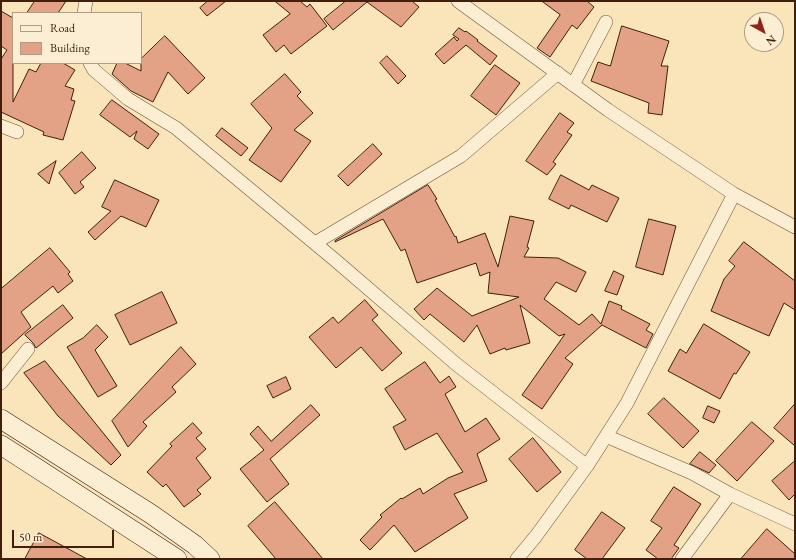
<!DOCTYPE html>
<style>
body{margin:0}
#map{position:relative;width:796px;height:560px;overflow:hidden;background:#f9e5b9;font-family:"EB Garamond",serif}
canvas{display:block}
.frame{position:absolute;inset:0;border:2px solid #411e0e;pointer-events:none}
.legend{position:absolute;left:12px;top:12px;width:130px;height:52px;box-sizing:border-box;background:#fbeed2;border:1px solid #b19b84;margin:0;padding:5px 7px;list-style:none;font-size:12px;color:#411e0e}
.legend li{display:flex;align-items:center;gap:8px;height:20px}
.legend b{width:20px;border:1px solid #b19b84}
.north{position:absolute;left:744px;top:12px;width:40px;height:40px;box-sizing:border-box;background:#fbeed2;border:1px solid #b19b84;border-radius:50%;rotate:140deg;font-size:11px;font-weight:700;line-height:16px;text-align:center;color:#411e0e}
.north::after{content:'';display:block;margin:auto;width:14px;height:18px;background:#8f2418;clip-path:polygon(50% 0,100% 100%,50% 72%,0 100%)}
.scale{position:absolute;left:12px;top:530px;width:102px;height:18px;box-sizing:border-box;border:2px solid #411e0e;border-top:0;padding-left:5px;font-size:12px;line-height:14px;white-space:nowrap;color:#411e0e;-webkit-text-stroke:3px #fbeed2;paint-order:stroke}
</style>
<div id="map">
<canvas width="796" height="560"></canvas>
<div class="frame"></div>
<ul class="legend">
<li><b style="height:5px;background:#fbeed2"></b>Road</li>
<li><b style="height:11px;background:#e3a285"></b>Building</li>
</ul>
<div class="north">N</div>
<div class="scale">50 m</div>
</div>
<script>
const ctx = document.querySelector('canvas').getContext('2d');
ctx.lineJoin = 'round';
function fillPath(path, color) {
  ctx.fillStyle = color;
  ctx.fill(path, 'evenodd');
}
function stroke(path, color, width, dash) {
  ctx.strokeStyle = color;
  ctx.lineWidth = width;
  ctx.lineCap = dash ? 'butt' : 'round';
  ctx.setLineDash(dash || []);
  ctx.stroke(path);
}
const building = new Path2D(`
 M35 1H66L58 13H27Z
 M208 1H226L207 16 200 8Z
 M275 1H300L307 7 310 4 327 26 291 54 284 45 276 52 263 35 290 14Z
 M346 1H412L419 7 401 27 367 2 333 30 324 19Z
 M542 1H587L594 7 577 29 572 25 550 57 537 48 560 15Z
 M1 11 13 18V102L29 69 36 72 41 63H63L75 70 65 86 74 89 71 100 75 101 63 140 43 135 44 132 1 112V59L7 50 1 46Z
 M622 26 669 41 661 66H668L662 115 648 113 649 103 591 81 598 62 610 66Z
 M459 28 465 32 466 31 478 40 477 41 497 56 490 65 466 45 444 64 435 54 454 37 457 41 459 39 453 35Z
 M165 36 205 78 188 94 168 72 153 102 131 91 112 74 117 63H125L141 71V59Z
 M387 56 406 76 398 84 380 63Z
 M495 65 520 83 496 115 471 96Z
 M285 74 301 92 297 96 313 113 294 130 311 141 281 182 249 160 272 128 251 104Z
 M112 100 159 134 148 149 134 139 137 131 130 137 100 115Z
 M560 113 574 123 567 132 572 135 553 162 556 164 547 175 526 161Z
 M222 128 248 148 241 156 216 136Z
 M373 144 382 154 348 186 338 176Z
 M82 152 96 168 80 182 84 187 75 194 59 173Z
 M56 161 49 184 38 174Z
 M561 175 589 190 592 185 619 198 607 222 571 205 569 209 549 199Z
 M115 180 159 200 146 227 121 216 95 240 88 232 111 211 102 207Z
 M428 185 437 199 435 200 455 237 456 236 458 243 485 233 498 267 510 216 534 221 527 247 529 248 524 257 558 258 586 272 576 292 556 282 544 299 579 325 592 314 601 324 609 301 622 306 621 309 650 324 646 330 653 334 646 348 602 325 565 358 573 364 542 409 522 395 565 334 559 336 520 305 530 343 506 350 505 348 490 354 477 325 464 342 430 314 424 320 414 309 437 288 472 316 519 297 488 293 490 272 480 276 476 263 417 283 405 249 401 251 383 219 335 242V241Z
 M649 219 676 226 663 275 636 267Z
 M744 242 795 281V310L784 303 769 336 711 311 724 279 735 266 729 261Z
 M50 248 70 272 68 274 73 281 58 293 53 286 21 312 31 327 1 354V289Z
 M614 271 624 276 617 295 605 291Z
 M162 292 177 323 130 345 115 315Z
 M365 300 378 315 372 320 402 353 382 371 361 347 336 368 309 337 333 317 338 323Z
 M63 305 73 318 36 348 33 343 25 335Z
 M704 324 750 352 736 374 734 373 720 399 668 371 680 349 686 353Z
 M97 325 108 337 95 350 117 386 98 397 67 347 83 338Z
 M181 347 196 364 172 387 176 392 143 422 147 426 128 447 112 421Z
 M45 361 121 455 111 465 58 416 24 373Z
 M425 362 440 383 449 376 456 387 445 394 465 432 486 418 500 439 477 454 487 481 454 494 468 518 415 552 394 525 370 550 360 540 382 517 380 515 401 498 402 499 420 488 423 494 448 478 463 472 437 433 405 450 393 427 406 420 385 389Z
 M286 377 291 389 273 398 267 386Z
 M664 398 699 431 683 448 648 414Z
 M795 404V446L774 428Z
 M311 405 320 415 270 459 289 484 267 502 240 469 264 450 250 434 258 426 271 441Z
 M708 406 720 411 714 423 703 418Z
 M752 422 774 441 737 481 716 461Z
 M193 423 202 433 196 438 206 449 196 458 211 478 197 490 201 494 184 507 166 484 163 487 147 472 172 446 170 444Z
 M533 438 561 472 537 492 509 459Z
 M700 452 716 465 709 473 690 464Z
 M795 461V494L789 500 772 481Z
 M674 487 701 504 674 545 679 548 671 559H658L646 550 662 528 651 521Z
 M275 502 323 559H276L248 526Z
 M602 512 625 528 602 559H587L575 550Z
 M767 529 795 554V559H741Z
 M39 533 87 559H25Z`);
const street = new Path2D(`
 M458 1 608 110 734 194 795 227
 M84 13 86 1
 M90 63 94 70 128 99 176 128 335 260 456 364 587 466
 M573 85 606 22
 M1 126 17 132
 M315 243 461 156 558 73
 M1 383 28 349
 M606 436 692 473 730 494 795 524
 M517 559 536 536 587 466 627 403 734 194
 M682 559 730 494`);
const secondary = new Path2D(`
 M1 419 151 514 195 545 210 559
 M1 445 177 559`);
fillPath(building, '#e3a285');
stroke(building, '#411e0e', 1);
stroke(street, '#6f5039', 14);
stroke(secondary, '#411e0e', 20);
stroke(street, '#fbeed2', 13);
stroke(secondary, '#fbeed2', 19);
</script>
